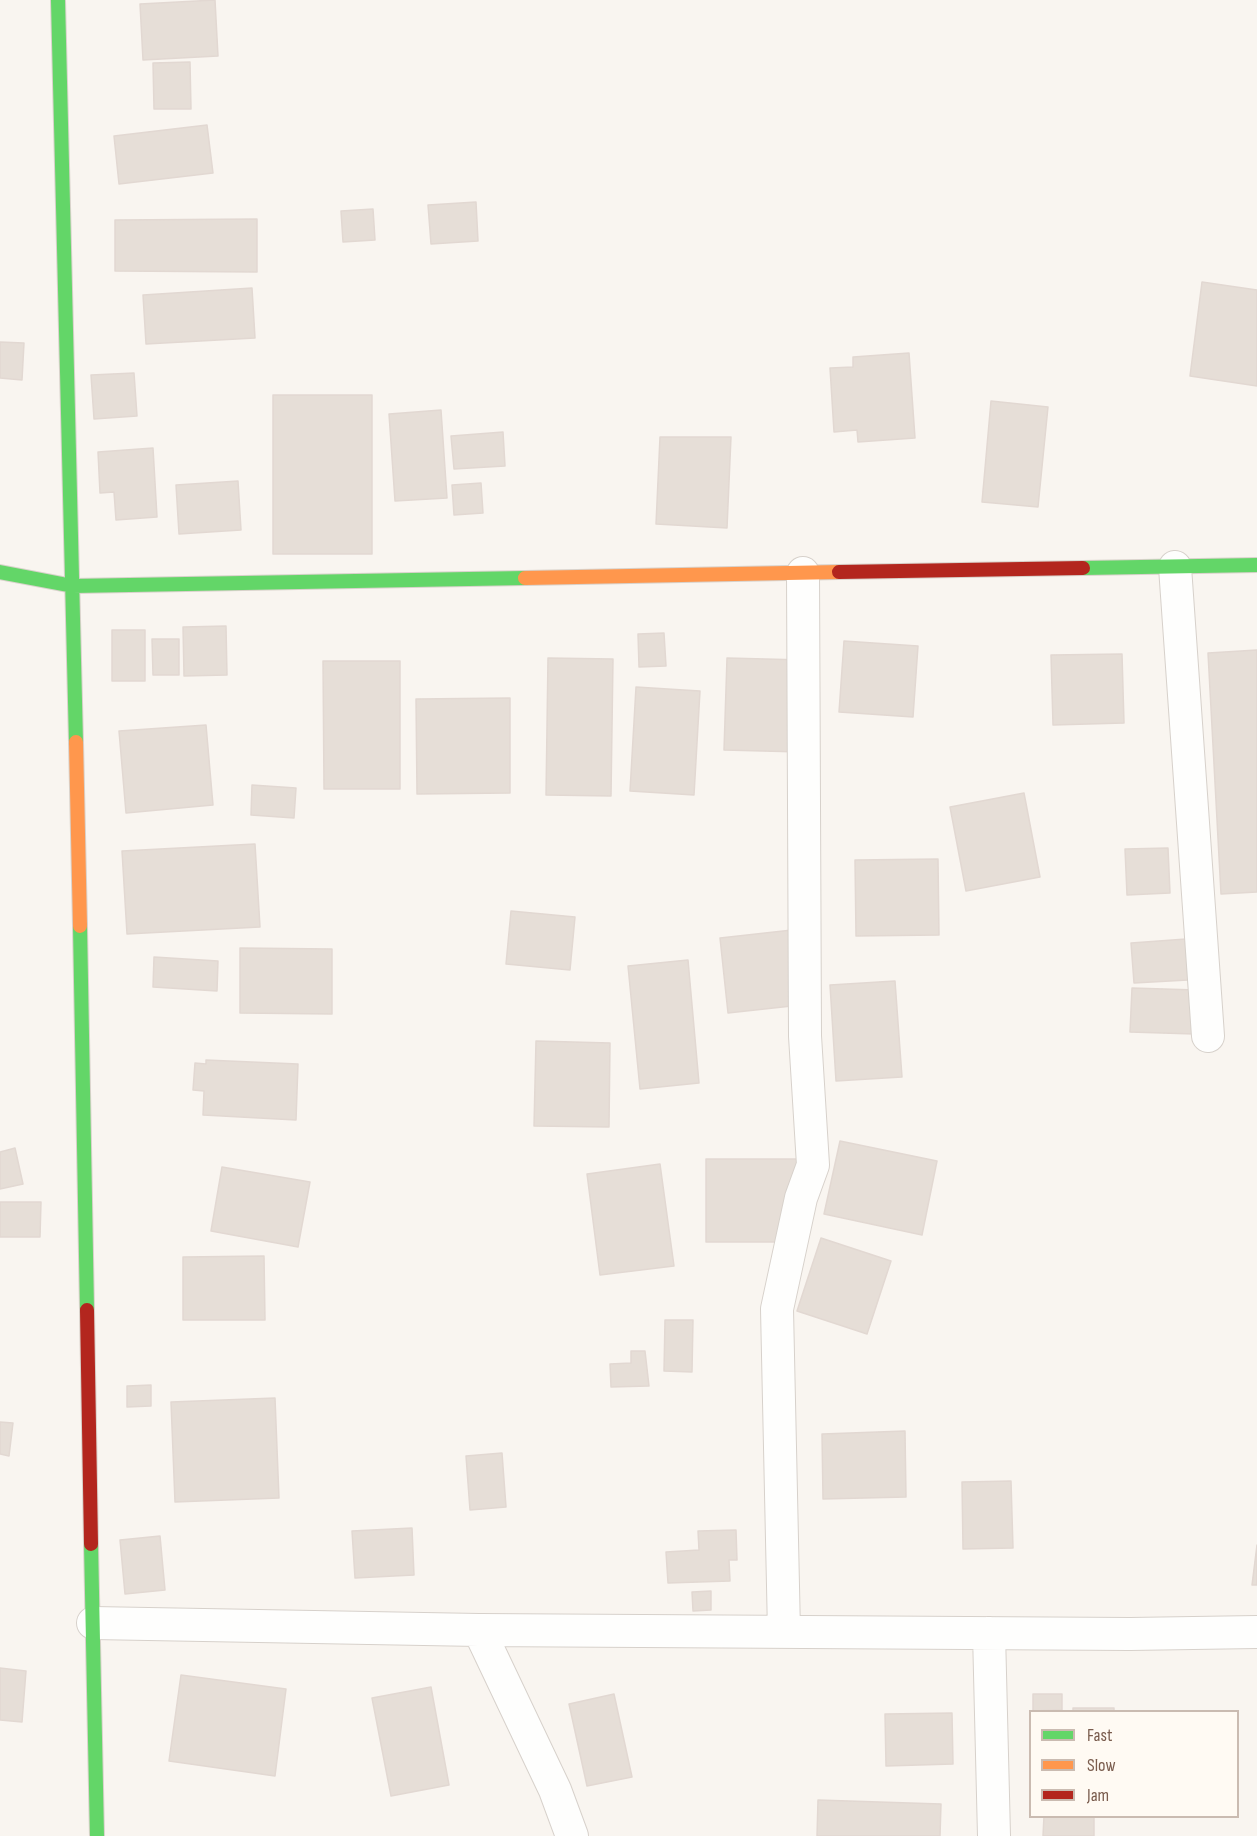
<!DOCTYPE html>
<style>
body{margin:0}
#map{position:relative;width:1257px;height:1836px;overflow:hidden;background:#f9f5f0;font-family:"Sofia Sans Condensed",sans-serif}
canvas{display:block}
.legend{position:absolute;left:1029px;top:1710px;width:210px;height:108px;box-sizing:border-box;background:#fffaf3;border:2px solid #cabbb1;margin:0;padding:8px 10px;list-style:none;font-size:18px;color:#7a5c4d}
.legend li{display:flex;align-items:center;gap:12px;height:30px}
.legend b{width:30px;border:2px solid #cabbb1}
</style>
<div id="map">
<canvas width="1257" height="1836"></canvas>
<ul class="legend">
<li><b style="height:8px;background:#63d668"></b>Fast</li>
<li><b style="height:8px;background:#ff974d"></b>Slow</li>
<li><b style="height:8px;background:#b3261e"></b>Jam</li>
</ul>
</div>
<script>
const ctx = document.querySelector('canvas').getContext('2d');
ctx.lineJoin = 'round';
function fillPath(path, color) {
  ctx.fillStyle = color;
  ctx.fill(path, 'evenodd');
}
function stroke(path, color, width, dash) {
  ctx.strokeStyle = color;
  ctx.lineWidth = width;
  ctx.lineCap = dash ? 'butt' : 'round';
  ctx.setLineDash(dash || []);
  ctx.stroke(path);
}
const building = new Path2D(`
 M215 0 218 56 143 60 140 4Z
 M190 62 191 109H154L153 63Z
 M207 125 213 173 119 184 114 136Z
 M476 202 478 241 431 244 428 205Z
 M373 209 375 240 343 242 341 211Z
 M257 219V272L115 271V220Z
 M1202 282 1257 290V386L1190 376Z
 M252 288 255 338 146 344 143 295Z
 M0 342 24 343 22 380 0 378Z
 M909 353 915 438 858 442 857 430 834 432 830 368 853 367V357Z
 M134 373 137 416 94 419 91 375Z
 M273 395H372V554H273Z
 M991 401 1048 407 1038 507 982 502Z
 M441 410 447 498 395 501 389 414Z
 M503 432 505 466 454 469 451 436Z
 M660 437H731L727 528 656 524Z
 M153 448 157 517 116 520 114 492 100 493 98 452Z
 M238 481 241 530 179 534 176 485Z
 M481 483 483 513 454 515 452 485Z
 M226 626 227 675 184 676 183 627Z
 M112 630H145V681H112Z
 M664 633 666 666 639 667 638 634Z
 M152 639H179V675H153Z
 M844 641 918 646 913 717 839 712Z
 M1257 650V892L1221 894 1208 653Z
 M1122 654 1124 723 1053 725 1051 655Z
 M548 658 613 659 611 796 546 795Z
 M727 658 804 660 801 752 724 750Z
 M323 661H400V789H324Z
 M636 687 700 691 694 795 630 791Z
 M510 698V793L417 794 416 699Z
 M206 725 213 805 126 813 119 731Z
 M252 785 296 788 294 818 251 815Z
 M1024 793 1040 877 966 891 950 807Z
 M255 844 260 927 127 934 122 851Z
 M1168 848 1170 893 1127 895 1125 849Z
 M938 859 939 935 856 936 855 860Z
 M511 911 575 917 570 970 506 964Z
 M792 930 801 1005 728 1013 720 938Z
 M1186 939 1188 980 1134 983 1131 943Z
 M240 948 332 949V1014L240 1013Z
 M154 957 218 961 217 991 153 987Z
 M688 960 699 1083 640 1089 628 966Z
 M895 981 902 1077 836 1081 830 985Z
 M1132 988 1196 990 1194 1034 1130 1032Z
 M536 1041 610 1043 609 1127 534 1126Z
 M206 1060 298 1064 296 1120 203 1115 204 1091 193 1090 195 1063 206 1064Z
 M840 1141 937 1161 922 1235 824 1214Z
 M15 1148 23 1184 0 1189V1152Z
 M706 1159H798V1242H706Z
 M660 1164 674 1266 600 1275 587 1174Z
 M222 1167 310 1182 298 1247 211 1231Z
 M0 1202H41L40 1237H0Z
 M821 1238 891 1261 867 1334 797 1311Z
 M264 1256 265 1320H183V1257Z
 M665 1320H693L692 1372 664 1371Z
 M631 1351H645L649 1386 611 1387 610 1364 631 1363Z
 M151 1385V1406L127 1407V1386Z
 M275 1398 279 1498 175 1502 171 1402Z
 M0 1422 13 1423 9 1456 0 1454Z
 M905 1431 906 1497 823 1499 822 1434Z
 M502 1453 506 1507 470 1510 466 1456Z
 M1011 1481 1013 1548 963 1549 962 1482Z
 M412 1528 414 1575 355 1578 352 1531Z
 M736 1530 737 1560H729L730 1581 668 1583 666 1552 699 1550 698 1531Z
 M160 1536 165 1590 125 1594 120 1540Z
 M1257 1545V1585H1252Z
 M711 1591V1610L693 1611 692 1592Z
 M0 1668 26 1671 22 1722 0 1720Z
 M181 1675 286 1689 275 1776 169 1761Z
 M431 1687 449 1785 391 1796 372 1698Z
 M614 1694 632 1777 587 1786 569 1704Z
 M1033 1694H1062V1710L1033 1711Z
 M1073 1708H1114V1712H1073Z
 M952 1713 953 1764 886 1766 885 1714Z
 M818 1800 941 1804 940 1836H817Z
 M1044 1816H1094V1836H1043Z`);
const street = new Path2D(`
 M1175 567 1208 1036
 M93 1623 479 1630 1130 1634 1257 1632
 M479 1630 555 1790 572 1836
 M784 1632 777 1309 801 1198 813 1165 805 1036 803 573
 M989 1633 994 1836`);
const fast = new Path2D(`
 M58 0 76 742
 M1083 568 1257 565
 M0 572 73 586 525 578
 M80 926 87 1310
 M91 1544 97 1836`);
const slow = new Path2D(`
 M525 578 839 572
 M76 742 80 926`);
const jam = new Path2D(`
 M839 572 1083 568
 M87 1310 91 1544`);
fillPath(building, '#e6ded7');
stroke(building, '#e2d8d2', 1.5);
stroke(street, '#d7d1cb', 34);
stroke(fast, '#d9d2cb', 16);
stroke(slow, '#d9d2cb', 16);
stroke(jam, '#d9d2cb', 16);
stroke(street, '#fefefd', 32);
stroke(fast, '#63d668', 14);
stroke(slow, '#ff974d', 14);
stroke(jam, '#b3261e', 14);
</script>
